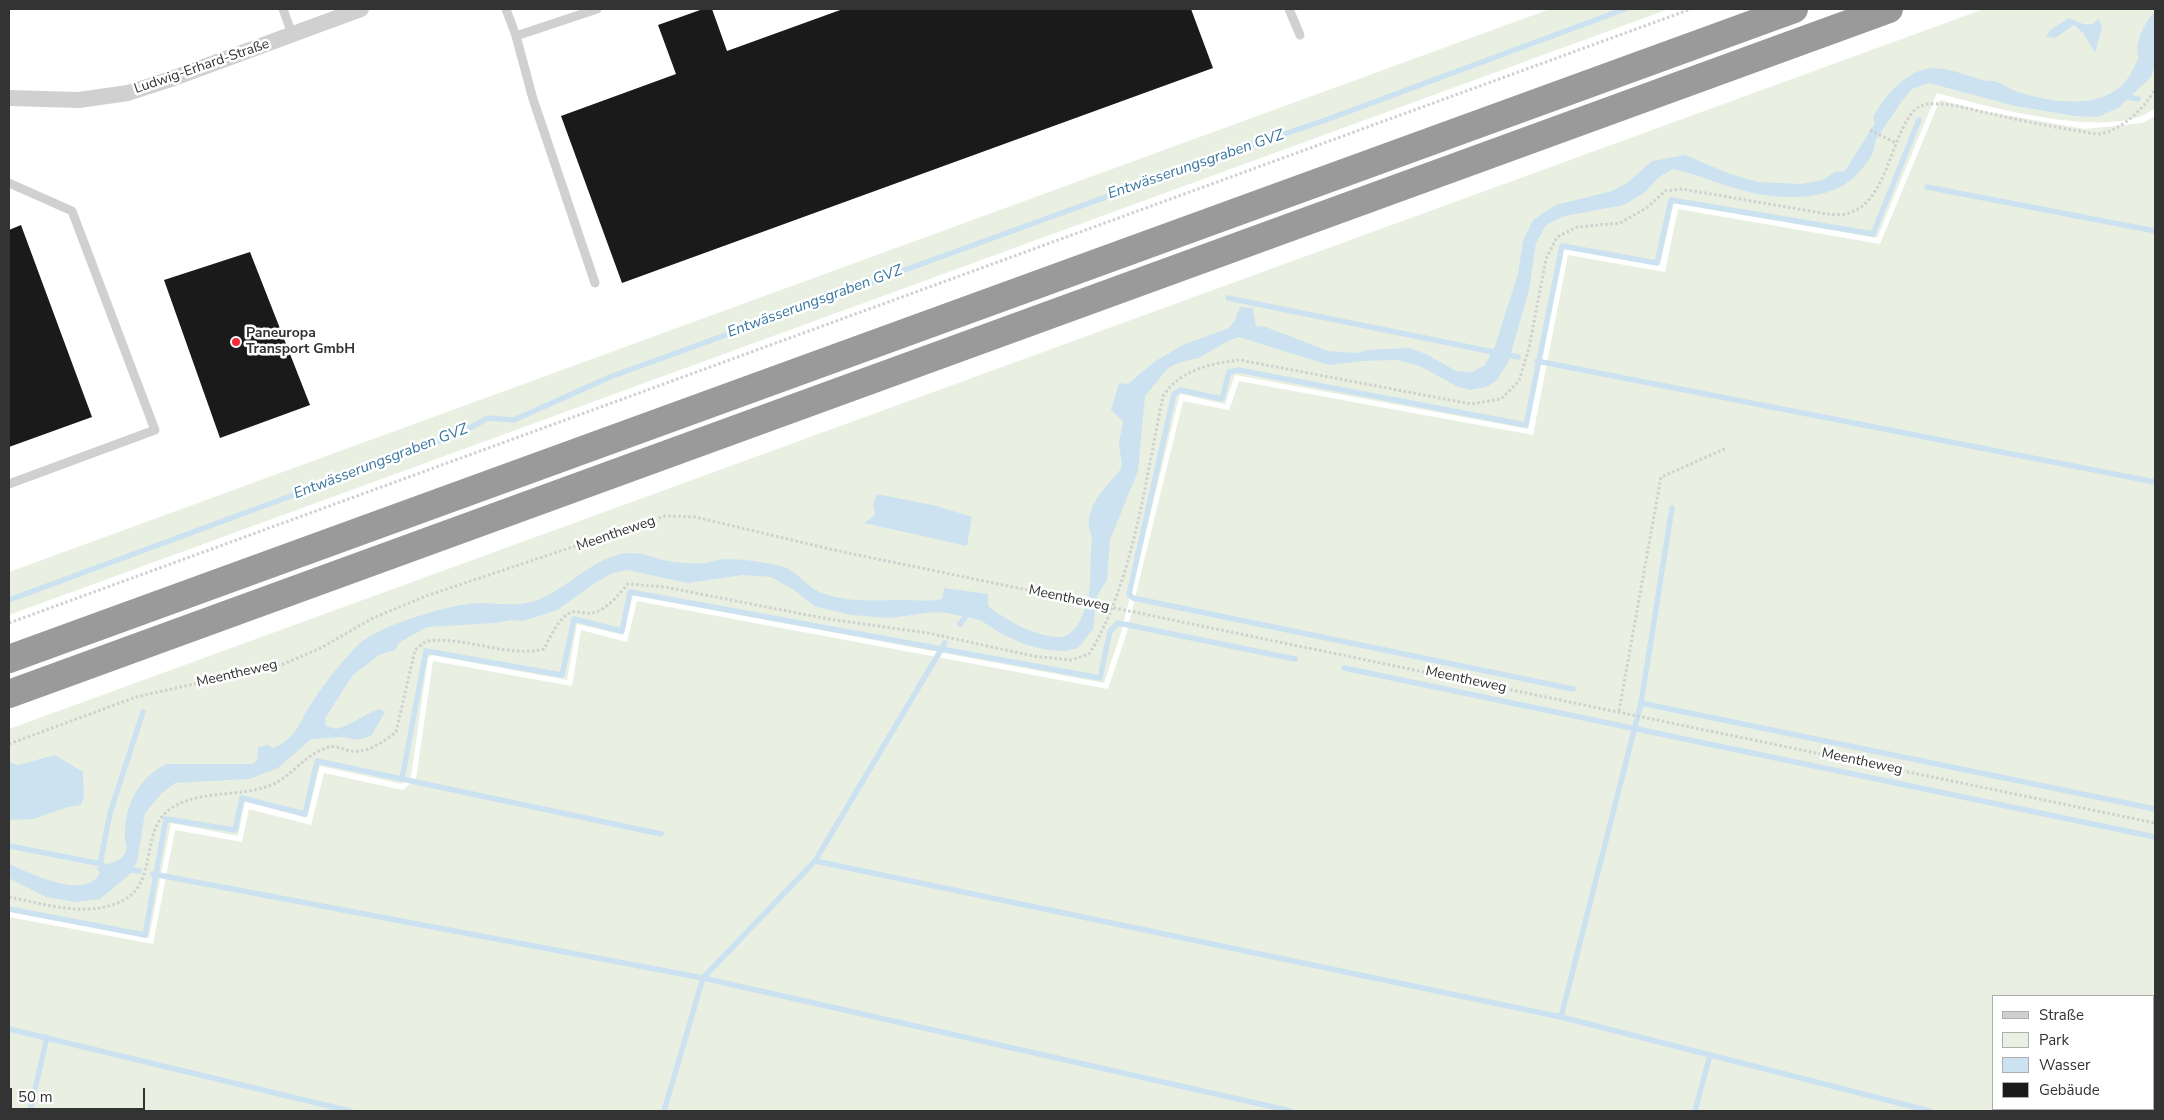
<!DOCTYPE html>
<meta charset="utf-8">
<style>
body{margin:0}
#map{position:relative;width:2164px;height:1120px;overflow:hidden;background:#fff;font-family:"Nunito Sans",sans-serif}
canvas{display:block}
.frame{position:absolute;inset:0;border:10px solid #333;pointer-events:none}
.legend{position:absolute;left:1992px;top:995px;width:162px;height:115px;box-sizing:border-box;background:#fff;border:1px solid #adadad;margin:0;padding:6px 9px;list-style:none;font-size:15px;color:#333}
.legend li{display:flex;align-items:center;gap:10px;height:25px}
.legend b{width:25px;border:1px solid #adadad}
.scale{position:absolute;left:10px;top:1088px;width:135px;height:22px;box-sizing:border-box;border:2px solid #333;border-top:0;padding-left:6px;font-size:15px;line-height:18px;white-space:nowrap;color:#333;-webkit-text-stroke:4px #fff;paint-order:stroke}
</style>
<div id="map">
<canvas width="2164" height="1120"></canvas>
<div class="frame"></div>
<ul class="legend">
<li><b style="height:6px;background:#d0d0d0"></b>Straße</li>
<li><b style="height:14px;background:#e9f0e1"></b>Park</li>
<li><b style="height:14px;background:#cce2f1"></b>Wasser</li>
<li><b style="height:14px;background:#1a1a1a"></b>Gebäude</li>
</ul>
<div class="scale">50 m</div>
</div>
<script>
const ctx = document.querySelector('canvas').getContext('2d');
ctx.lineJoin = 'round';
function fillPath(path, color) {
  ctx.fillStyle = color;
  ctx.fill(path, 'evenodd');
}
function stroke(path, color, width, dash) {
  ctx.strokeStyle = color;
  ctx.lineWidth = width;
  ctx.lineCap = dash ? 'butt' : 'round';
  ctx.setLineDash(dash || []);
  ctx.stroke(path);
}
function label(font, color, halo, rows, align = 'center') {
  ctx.font = font + ' "Nunito Sans",sans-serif';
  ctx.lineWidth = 5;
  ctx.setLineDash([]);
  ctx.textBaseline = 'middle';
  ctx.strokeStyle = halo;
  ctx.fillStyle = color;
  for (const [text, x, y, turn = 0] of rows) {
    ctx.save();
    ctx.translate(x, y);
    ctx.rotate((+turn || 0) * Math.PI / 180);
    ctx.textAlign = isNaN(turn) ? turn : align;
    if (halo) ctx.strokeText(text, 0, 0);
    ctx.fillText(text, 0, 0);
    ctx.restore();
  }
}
const green = new Path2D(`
 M1550 9H1669L9 615V572Z
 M1984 9H2155V110H2152C2110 141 1986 106 1937 93L1877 238 1674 202 1660 265 1564 249 1528 429 1235 375 1225 404 1180 394 1121 633 1104 683 633 595 623 635 577 624 567 680 432 655 428 658 411 777 402 784 320 766 307 818 245 801 238 836 171 823 149 938 9 911V729Z
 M1940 100 1988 112 2085 129 2143 123 2155 116V1111H9V917L153 944 175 830 242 842 249 809 311 825 324 773 403 790 416 779 433 661 572 686 581 630 627 642 637 601 1108 689 1126 635 1183 401 1229 410 1239 381 1533 435 1568 255 1665 272 1678 209 1880 244ZM1993 996H2153V1109H1993Z`);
const water = new Path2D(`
 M2155 12V64L2151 77 2118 108 2098 117 2075 116 2015 106 1929 83 1912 89 1902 101 1875 141C1875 153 1868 162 1860 171 1833 205 1772 200 1734 188 1713 182 1694 173 1672 169L1658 178 1645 192 1624 205 1565 216 1546 225 1536 243 1529 290 1508 363 1496 381 1486 387 1470 390 1456 386 1420 366 1397 360 1362 361 1329 365 1239 337 1226 342 1199 358 1181 362 1168 368 1145 396 1138 471 1110 540 1107 580 1097 596 1093 629 1078 648 1066 651 1047 650 1024 644 1000 633 980 620 947 613 934 612 890 618 851 615 814 606 794 590 771 577 743 575 688 583 627 570 613 573 598 581 557 610 523 621 513 620 495 623 427 627 400 642 395 650 379 655 353 675 325 718 326 726 336 729C352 725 364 714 379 709L385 712 371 736 358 740 343 737 311 739 278 768 249 779 175 783 162 793 145 813 137 862 129 875 100 899 75 902 46 897 9 878V864C29 872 85 902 100 873L97 868C105 863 119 863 124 855 129 849 125 844 125 837 124 806 138 777 167 764H252L257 761 258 747 268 745 273 748C296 738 297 727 309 707 323 685 340 663 358 645 379 625 450 604 479 603 498 603 515 607 535 601 566 590 596 555 628 553 647 552 653 559 669 561 680 563 695 564 706 563 712 562 719 559 725 559 743 559 764 562 781 566 797 570 807 588 822 593 849 603 876 600 904 600 917 600 929 602 942 599L944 588 988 594V606C1006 620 1037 638 1061 637 1077 636 1087 607 1089 594 1091 575 1090 556 1092 537 1079 507 1108 488 1122 467L1119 443 1123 421 1111 410 1119 383 1128 384 1154 362 1183 345 1229 328 1235 320 1240 307 1253 308 1256 326 1266 327 1328 351 1358 353 1367 350 1409 348 1426 354 1456 371 1472 372 1485 365 1495 346 1518 274 1523 241 1533 220 1556 205 1612 191 1627 183 1652 161 1685 155 1730 174 1758 182 1801 184 1823 180 1835 172 1845 171 1875 123 1873 117C1886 95 1906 69 1934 68 1950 68 1970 77 1986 81 1997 79 2006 87 2015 91 2048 102 2099 111 2125 82 2131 75 2134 66 2139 58 2133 45 2145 21 2155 12Z
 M2069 18 2083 24H2092L2099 19 2102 27 2095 53 2083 33 2074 25 2055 38 2046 37 2050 30Z
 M877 494 937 506 972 517 967 546 864 523 875 515 873 504Z
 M55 755 83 772 84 797 81 805 68 807 33 819 9 820V762L18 765Z`);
const stream = new Path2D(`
 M2123 96 2138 99
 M1927 187 2155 231
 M1228 298 1518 357
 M1537 361 2155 482
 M9 600 456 435 488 418 514 420 610 377 1216 157 1323 121 1625 9
 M960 624 970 611
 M1344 668 2155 837
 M1573 689 1133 598 1129 594 1174 394 1180 390 1222 399 1229 372 1238 370 1526 425 1562 246 1657 263 1671 200 1873 234 1919 120
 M1641 703 2155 809
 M402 779 426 651 562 675 574 619 622 631 630 592 1100 678 1110 631 1118 623 1295 659
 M9 846 102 864
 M815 861 1561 1017 1930 1111
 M100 864 110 813 143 712
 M126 869 139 871
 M153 874 703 978 1291 1111
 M9 909 145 935 166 819 235 830 242 798 305 814 317 761 661 834
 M1561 1017 1641 703 1672 508
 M9 1029 350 1111
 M2153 1045 2155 1039
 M30 1111 47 1037
 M664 1111 703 978 815 861 945 643
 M1695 1111 1710 1055
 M2125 1111 2127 1109`);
const building = new Path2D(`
 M703 9H712L727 51 843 9H1191L1213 68 622 283 561 116 676 74 658 25Z
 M21 225 92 417 9 447V230Z
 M250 252 310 405 220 438 164 280Z`);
const path = new Path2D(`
 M1870 130 1896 143
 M9 623 1691 9
 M1619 711 1661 477 1727 448
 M9 744 136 697 283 664 319 649 373 618 426 596 665 516 695 517 834 550 2155 823
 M9 897C47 904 87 919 124 900 159 881 139 827 173 807 203 790 238 797 269 786 290 779 304 754 329 747 336 745 344 750 351 751 367 754 384 741 396 732L415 650C419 647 423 642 428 641 466 636 506 658 544 649 550 638 559 616 572 612 578 611 586 614 592 613 607 610 618 595 628 584L665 587 828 619 928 633 1033 656 1071 660 1089 654C1133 584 1146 477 1163 396 1180 370 1211 363 1240 360L1471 404 1501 399 1519 381 1529 348 1546 259 1557 237 1577 227 1620 223 1648 207 1665 191 1682 189 1827 214C1834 214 1843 216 1849 213 1894 200 1892 107 1928 104 1949 102 1972 110 1992 114 2019 120 2047 126 2074 130 2083 131 2096 136 2104 133 2127 126 2143 108 2155 90`);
const lane = new Path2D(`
 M283 9 292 34
 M506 9 516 36 533 99 595 283
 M1289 9 1300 35
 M516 36 597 9
 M9 183 72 211 155 430 9 484`);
const street = new Path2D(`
 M9 98 79 100 128 93 171 79 361 9`);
const highway = new Path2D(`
 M9 659 1794 9
 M9 694 1889 9`);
const markers = [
 [236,342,5,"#f52937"]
];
const streetNames = [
 ["Ludwig-Erhard-Straße",202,67,-19],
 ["Meentheweg",616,534,-19],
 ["Meentheweg",1069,599,12],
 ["Meentheweg",237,674,-13],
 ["Meentheweg",1466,680,12],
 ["Meentheweg",1862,762,12]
];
const poiNames = [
 ["Paneuropa",246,334],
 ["Transport GmbH",246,350]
];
const waterNames = [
 ["Entwässerungsgraben GVZ",1196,165,-19],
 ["Entwässerungsgraben GVZ",815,302,-20],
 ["Entwässerungsgraben GVZ",381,462,-21]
];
fillPath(green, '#e9f0e1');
fillPath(water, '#cce2f1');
stroke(stream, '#cce2f1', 5.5);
fillPath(building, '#1a1a1a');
stroke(path, '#d0d0d0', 3, [2.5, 2.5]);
stroke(lane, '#d0d0d0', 9);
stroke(street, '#d0d0d0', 16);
stroke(highway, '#9a9a9a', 28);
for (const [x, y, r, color] of markers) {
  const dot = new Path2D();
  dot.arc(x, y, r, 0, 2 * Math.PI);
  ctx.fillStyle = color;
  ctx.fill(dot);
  stroke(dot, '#fff', 2);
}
label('14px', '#333', '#fff', streetNames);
label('bold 14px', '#333', '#fff', poiNames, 'left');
label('italic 15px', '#37769f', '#fff', waterNames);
</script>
